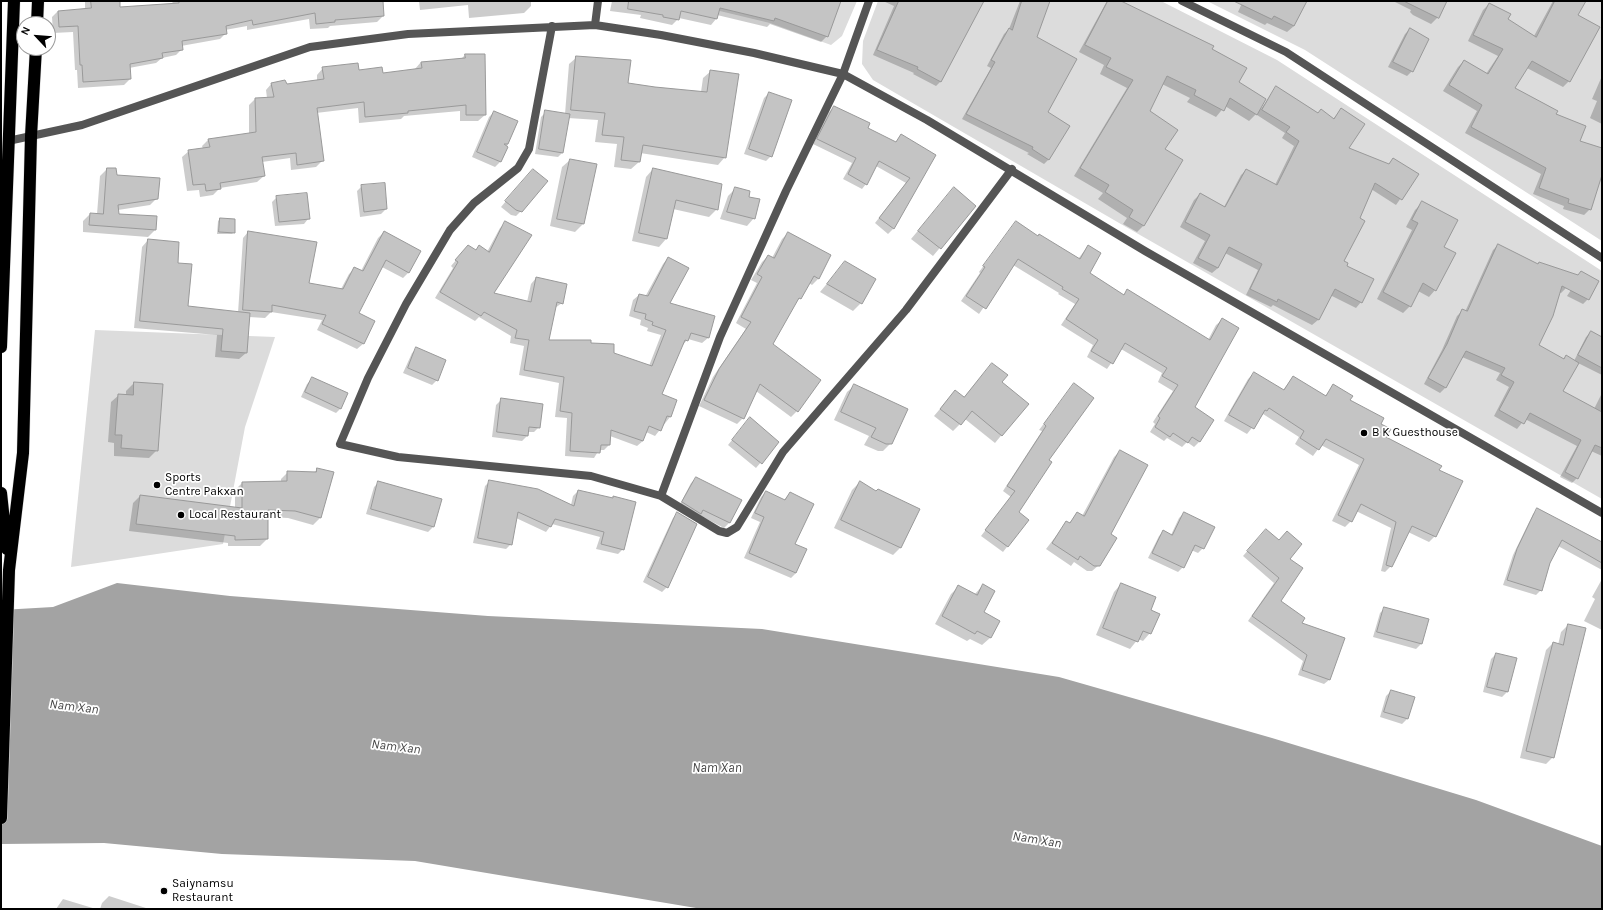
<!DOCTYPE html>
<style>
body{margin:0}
#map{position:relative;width:1603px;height:910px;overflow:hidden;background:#fff;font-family:Karla,sans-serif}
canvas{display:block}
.frame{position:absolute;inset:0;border:2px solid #000;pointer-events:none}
.north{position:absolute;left:16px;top:16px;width:40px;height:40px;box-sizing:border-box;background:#fff;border:1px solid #999;border-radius:50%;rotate:296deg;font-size:11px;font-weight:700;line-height:16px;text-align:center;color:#000}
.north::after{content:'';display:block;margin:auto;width:14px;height:18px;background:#000;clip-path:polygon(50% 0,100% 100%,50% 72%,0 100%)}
</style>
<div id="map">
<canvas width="1603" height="910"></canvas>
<div class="frame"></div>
<div class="north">N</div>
</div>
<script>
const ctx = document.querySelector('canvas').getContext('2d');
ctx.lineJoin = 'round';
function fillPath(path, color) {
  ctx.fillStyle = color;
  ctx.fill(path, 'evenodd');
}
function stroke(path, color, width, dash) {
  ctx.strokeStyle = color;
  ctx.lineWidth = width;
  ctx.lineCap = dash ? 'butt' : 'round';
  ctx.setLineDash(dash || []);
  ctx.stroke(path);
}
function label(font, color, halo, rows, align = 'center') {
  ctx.font = font + ' Karla,sans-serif';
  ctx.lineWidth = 3.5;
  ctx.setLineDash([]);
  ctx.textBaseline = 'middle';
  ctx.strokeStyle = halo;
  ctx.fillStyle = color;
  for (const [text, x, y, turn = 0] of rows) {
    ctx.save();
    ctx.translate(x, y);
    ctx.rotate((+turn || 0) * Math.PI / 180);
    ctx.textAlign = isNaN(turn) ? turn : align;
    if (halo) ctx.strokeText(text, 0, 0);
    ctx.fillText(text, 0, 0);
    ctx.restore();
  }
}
const green = new Path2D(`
 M656 1H857L842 36 831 45 770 23 703 7Z
 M878 1H1161L1277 60 1602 271V499L1126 227 873 80 862 64 863 41Z
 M1207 1H1602V241L1305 50Z
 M95 330 275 337 245 427 223 544 71 567Z`);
const water = new Path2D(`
 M117 583 230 596 488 616 762 629 1059 677 1272 738 1476 800 1602 846V909H702L415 861 222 854 104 843 1 844V610L53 607Z`);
const shadow = new Path2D(`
 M85 1H119V8L173 4 172 1H382L383 16 377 22 330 26 328 28 310 29 309 19 247 30V26L225 30 226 33 220 39 181 46 182 49 176 55 162 58 156 63 129 68 130 79 124 85 78 88 77 70H75L73 32 53 33 52 17 58 11 85 10Z
 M419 1H531V6L524 13 469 18 468 5 420 10Z
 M612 1H839L827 36 821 42 770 24 767 27 717 15 716 19 711 25 679 18 672 25 640 18 641 15 610 11Z
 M883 1H983L941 81 936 86 913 74 914 73 873 55 894 6Z
 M1020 1H1049L1036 38 1047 113 1049 159 1044 164 1027 154 1029 153 962 119 991 68 987 66 1004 34 1009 29Z
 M1107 1H1119L1211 50 1261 109 1276 88 1318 113 1333 119 1341 110 1348 148 1388 165 1393 159 1417 175 1396 205 1371 189 1343 261 1361 302 1356 308 1330 295 1318 320 1312 325 1273 305 1271 307 1246 295 1258 270 1225 253 1218 268 1212 273 1193 263 1205 241 1180 227 1194 200 1200 194 1224 207 1241 175 1246 170 1275 185 1294 146 1282 138 1285 133 1257 115 1259 111 1249 121 1225 106 1216 117 1187 102 1190 98 1162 84 1149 111 1164 149 1144 225 1137 232 1123 224 1127 218 1098 199 1103 193 1074 176 1127 88 1100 74 1104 65 1079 52Z
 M1243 1H1305L1294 26 1287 32 1267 23 1265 25 1238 12Z
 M1393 1H1446L1438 17 1431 24 1413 15 1410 12 1411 10Z
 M1553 1H1581L1577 16 1569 81 1563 87 1527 68 1514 88 1555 115 1579 142 1602 149V172L1590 209 1584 215 1563 209 1564 206 1533 194 1541 174 1465 133 1477 111 1443 91 1458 67 1464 61 1486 74 1498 56 1468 41 1483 10 1489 4 1507 20 1534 36Z
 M1410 29 1412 71 1407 76 1388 67 1405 34Z
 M465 55 485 115 478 121H460V111L404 116 401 119 359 123 358 108 316 113 323 160 316 167 291 170 290 158 262 162 264 176 257 182 220 188 213 195 200 197 199 190 187 191 182 157 189 151 203 149 202 146 209 139 249 134V105L255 99 267 98 266 90 272 83 286 85 317 81V75L323 68 382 75 415 69 421 62 461 59Z
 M577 57 627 84 701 92 703 78 711 71 725 157 718 165 640 153 639 162 631 169 614 167 617 144 595 142 598 120 568 118 563 152 558 157 535 154 541 117 546 112 565 114 569 64Z
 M1602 76V124L1590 118 1597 101 1592 99Z
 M769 93 771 156 766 161 744 154 764 98Z
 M834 107 866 128 895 143 901 135 934 155 893 229 888 234 875 223 906 183 876 166 866 184 862 189 843 179 852 163 813 144 829 112Z
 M494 112 508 144 500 162 495 167 472 157 489 117Z
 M570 160 595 165 583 224 575 232 550 226 562 167Z
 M107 169 116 176 157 198 150 205 118 210V215L156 217 155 230 148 237 83 232V221L90 214H97L100 176Z
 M653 169 717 209 709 217 673 209 666 239 659 247 632 241 646 177Z
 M528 175 521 211 516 216 511 215 501 207Z
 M384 184 386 209 381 214 360 217 357 191 362 186Z
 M736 188 748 198 754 218 747 226 720 219 728 196Z
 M954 188 975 206 933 256 911 239Z
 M277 197 308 219 304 224 275 226 272 202Z
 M1422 203 1442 247 1435 290 1429 297 1418 291 1410 306 1403 313 1377 299 1412 230 1406 227 1415 210Z
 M220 219 234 232 232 234H217L218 221Z
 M1016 222 1037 237 1078 259 1088 246V273L1123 295 1128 290 1208 340 1216 325 1222 320 1194 408 1199 442 1194 447 1187 442 1182 447 1167 438 1164 441 1150 432 1155 424 1153 422 1173 391 1158 382 1162 373 1121 349 1107 369 1087 357 1093 345 1061 325 1075 304 1058 294 1059 293 1013 265 979 314 961 301 980 273 979 272Z
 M506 223 492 294 527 302 531 284 536 278 562 303 555 308 548 341 590 344 613 354 649 366 661 335 647 331 648 328 640 325 641 320 629 316 633 300 639 295 645 297 663 264 668 258 669 304 714 317 708 338 702 343 688 339 682 346 661 395 676 400 670 417 655 436 646 432 643 441 637 446 610 436 609 445 604 450H599L594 458 565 456 567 418 555 417 559 383 519 375 524 346 510 343 511 336 479 317 475 321 435 298 453 268 451 266 463 252 475 251 479 247 487 252 500 228Z
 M248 232 308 284 341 289 349 274 355 268 361 271 378 238 384 232 409 272 403 278 382 267 357 314 373 321 363 344 357 349 317 330 322 320 271 312 265 318 249 317 246 353 239 359 215 357 217 335 134 328 142 247 148 240 176 264 187 307 238 313 243 238Z
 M788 233 830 256 818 279 812 285 809 283 800 298 794 304 771 345 797 411 791 417 756 391 743 418 737 424 699 406 713 377 746 329 736 323 757 283 751 280 762 262 768 256 772 258 782 239Z
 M1498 245 1537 265 1539 263 1566 288 1561 293 1559 292 1538 346 1563 359 1566 356 1574 361 1586 337 1591 332 1602 338V375L1578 363 1562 391 1594 409 1602 393V456L1591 451 1577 478 1572 483 1560 477 1577 446 1525 419 1517 429 1494 416 1509 387 1496 380 1500 373 1462 357 1445 388 1440 393 1424 384 1442 350 1457 316 1462 311 1465 312 1493 250Z
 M845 262 861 303 853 311 820 292Z
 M1579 278 1598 281 1588 299 1583 304 1567 296Z
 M417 348 437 380 432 385 403 373 412 353Z
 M992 364 1001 383 1027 404 995 443 965 419 953 431 934 416 955 391 964 398Z
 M1254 373 1283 390 1293 377 1324 397 1334 385 1349 400 1380 425 1385 438 1438 470 1435 536 1429 542 1408 532 1391 566 1385 572 1381 571 1391 528 1356 511 1351 521 1345 527 1332 521 1359 465 1321 445 1313 456 1295 444 1299 437 1263 414 1247 434 1224 421 1248 379Z
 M312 379 341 408 336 413 301 397 307 384Z
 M134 383 157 450 149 458 114 456V443L108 442 111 402 119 395H126V391Z
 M1074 384 1047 460 1017 512 1028 520 1003 552 981 536 1011 497 1003 491 1042 431 1039 430Z
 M855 385 891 443 883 451H878L864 445 869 436 834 420 847 392Z
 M501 400 539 427 534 432H528L527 436 522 441 492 437 496 405Z
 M745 424 778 442 756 468 728 445Z
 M1120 451 1109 534 1099 565 1092 571H1087L1074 562 1071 566 1046 549 1066 523 1068 524 1078 513 1082 516 1114 457Z
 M318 469 332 473 320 518 313 525 288 518 267 517V539L260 546H228V543L129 531 133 503 140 496 235 508V490L242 483 281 482V479L288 472 313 473Z
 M696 478 740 501 729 523 724 528 699 515 678 508 691 483Z
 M490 481 571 505 573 496 578 491 611 499 614 497 623 549 618 554 596 549 600 537 552 524 546 532 516 518 511 544 506 549 473 543 485 486Z
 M379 482 433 527 428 532 366 514 374 487Z
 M860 482 900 548 893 555 834 528 852 490Z
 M766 492 783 501 790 493 796 573 791 578 744 558 760 522 751 518 761 497Z
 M1538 509 1602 543V570L1558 546 1550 563 1541 590 1536 595 1503 585 1513 555 1533 514Z
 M1184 513 1203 548 1198 553 1191 550 1183 567 1178 572 1148 558 1159 536 1164 531 1171 535 1179 518Z
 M677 514 667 587 662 592 643 582 673 518Z
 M1266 530 1279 541 1288 559 1279 601 1300 624 1329 680 1324 684 1298 675 1303 661 1248 621 1274 583 1243 556Z
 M1602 579V630L1584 621 1595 599 1592 597Z
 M1121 584 1150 611V633L1143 641 1138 639 1130 649 1096 635 1114 592Z
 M983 585 982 612 999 621 990 638 982 645 970 639 967 641 935 624 951 594 958 587 974 595Z
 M1385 608 1428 619 1421 644 1416 649 1373 637 1380 613Z
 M1568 625 1553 757 1546 764 1520 758 1546 650 1553 643 1558 645 1561 632Z
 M1496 654 1507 692 1502 697 1483 692 1491 659Z
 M1391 691 1407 719 1402 724 1380 717 1386 696Z
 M109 896 149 909H100L102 903Z
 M63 899 96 909H56Z`);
const building = new Path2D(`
 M91 1H120V7L179 3V1H383L384 16 335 20V22L316 24 315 13 253 25 252 20 226 26 227 34 182 41 183 50 162 53 163 58 130 64 131 79 83 82 82 65H80L78 26 59 27 58 11 91 8Z
 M629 1H841L828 37 775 18 774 21 720 8 717 19 681 11 679 20 663 17V15L628 9Z
 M899 1H984L941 82 917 69 918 67 877 50Z
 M1022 1H1050L1037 37 1077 59 1048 112 1070 126 1049 160 1032 149 1033 147 966 114 995 62 991 60 1009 28 1012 30Z
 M1108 1H1121L1214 46 1212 49 1247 68 1239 82 1266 99 1257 115 1230 98 1224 111 1194 95 1196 90 1167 76 1150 111 1178 130 1165 149 1183 160 1144 226 1129 217 1133 210 1105 192 1109 185 1080 168 1133 80 1106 67 1111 58 1085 45Z
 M1234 1H1307L1294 26 1274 16 1272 19Z
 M1404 1H1447L1439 18Z
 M1555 1H1586L1578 15 1600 27 1570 82 1532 61 1515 88 1558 111 1556 114 1586 126 1580 141 1602 148V175L1591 210 1568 203 1569 199 1539 188 1546 168 1471 127 1482 105 1449 85 1464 60 1488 74 1503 49 1473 35 1489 3 1511 14 1508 19 1536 37Z
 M1410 28 1429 39 1413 72 1393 62Z
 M465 54H485L486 115H466V105L408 111V113L365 117 364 102 317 108 324 161 297 165 296 153 262 157 265 176 220 183 221 189 206 191 205 184 193 185 188 150 210 147 208 139 256 132 255 98 274 97 271 83 285 80 287 84 324 79 322 67 358 63 359 70 382 67 383 73 422 68 421 62 465 58Z
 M576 56 631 60 628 83 655 87 707 92 710 70 739 74 726 158 643 145 640 162 621 160 624 137 602 135 605 113 571 110Z
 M1276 86 1318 113 1321 109 1334 119 1341 108 1365 124 1349 148 1389 164 1393 158 1419 174 1402 200 1375 183 1360 218 1365 221 1344 261 1348 263 1347 266 1374 279 1362 303 1335 289 1319 320 1278 299 1277 302 1250 289 1262 264 1229 247 1218 268 1198 258 1210 235 1185 222 1200 193 1225 207 1246 169 1277 185 1299 141 1286 132 1290 127 1262 110Z
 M769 92 792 100 772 157 749 149Z
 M834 106 870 123 868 128 896 142 901 134 936 155 894 229 879 218 910 178 879 161 867 185 848 174 856 158 817 139Z
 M545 110 570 114 563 153 539 149Z
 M494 111 518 121 508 144H504L508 147 501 162 477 152Z
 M570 159 597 164 584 224 557 219Z
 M107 168H116L117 175 160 178 158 199 118 205 119 214 157 216 156 230 89 225 90 213 103 214Z
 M653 168 722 184 718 210 676 200 667 239 639 233Z
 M533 169 548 181 522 212 516 210 505 201Z
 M385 183 387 209 364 212 361 185Z
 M735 187 750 191 749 197 760 199 755 219 727 212Z
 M954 187 976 206 941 249 918 231Z
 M307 193 310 219 279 222 276 196Z
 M1422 201 1458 220 1444 247 1456 253 1436 291 1423 283 1411 307 1383 292 1418 223 1412 220Z
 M220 218 235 219V233L219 232Z
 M505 221 532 235 494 293 531 302 536 277 567 284 563 304 557 302 549 340H591V343L614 344V353L652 366 666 330 652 325 653 322 645 319 646 314 634 311 639 294 648 296 668 257 689 268 670 303 715 316 709 338 691 333 688 341 685 340 662 394 677 400 671 417 667 416 661 431 649 426 643 441 611 430 610 445H601L600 453 570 451 572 413 560 411 564 377 524 370 529 340 515 338 517 330 484 312 481 316 440 292 458 262 455 260 468 245 476 250 479 245 489 252Z
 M1016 221 1038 236 1039 234 1080 259 1088 245 1101 253 1090 273 1124 295 1127 289 1210 340 1222 318 1239 328 1195 407 1214 420 1200 442 1192 437 1188 443 1173 433 1170 437 1155 427 1160 418 1158 416 1178 385 1162 376 1167 368 1125 343 1113 364 1091 351 1098 340 1066 319 1079 299 1062 289 1063 287 1018 259 986 309 966 296 985 267 983 266Z
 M248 231 317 242 309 283 343 289 354 267 363 271 384 231 421 251 409 273 386 260 359 313 375 321 364 344 322 324 326 315 272 305V312L243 310Z
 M788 232 831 255 819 279 814 276 801 299 799 298 773 344 821 380 798 412 760 384 744 419 704 400 719 369 751 322 741 317 762 277 757 274 768 255 774 258Z
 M148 239 179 242 178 263 192 264 188 306 250 313 247 353 221 351 223 329 140 321Z
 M1498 244 1538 264 1539 262 1578 275 1581 271 1599 281 1589 300 1562 286 1553 316 1539 345 1564 359 1566 355 1579 363 1563 391 1602 412V448L1595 445 1578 479 1565 472 1581 440 1530 413 1524 424 1499 410 1514 382 1501 375 1505 368 1466 351 1446 388 1428 378 1447 344 1462 309 1467 311Z
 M845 261 876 279 862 304 827 284Z
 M1591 331 1602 337V368L1578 355Z
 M416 347 446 360 438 381 408 368Z
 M992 363 1008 375 1002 382 1029 404 1002 436 972 411 961 425 940 409 955 390 964 397Z
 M1254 372 1284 390 1293 376 1326 396 1333 384 1353 396 1350 400 1384 418 1381 424 1391 429 1386 437 1442 466 1439 470 1463 481 1436 537 1412 526 1392 567 1386 565 1396 522 1361 504 1352 522 1338 515 1364 459 1326 439 1319 450 1300 438 1304 431 1269 408 1267 411 1265 410 1254 429 1229 415Z
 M312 377 348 393 341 409 305 392Z
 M134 382 163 384 158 451 121 448 122 435H115L118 394 133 395Z
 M1074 383 1094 398 1049 460 1052 462 1019 512 1029 520 1008 547 985 530 1015 491 1007 486 1046 426 1044 424Z
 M854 384 908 409 892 444H886L871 437 876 428 841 412Z
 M501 398 543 404 540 428 529 427 528 436 497 432Z
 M750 417 779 442 762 464 732 440Z
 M1120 450 1148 465 1111 534 1117 538 1100 566H1094L1080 556 1078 560 1052 543 1066 521 1070 523 1077 512 1084 516Z
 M317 468 334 472 321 518 295 511 268 510V539L235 540V536L136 524 140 495 242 508V482L287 481V471L316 472Z
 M696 477 742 500 730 523 703 510 701 514 682 502Z
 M489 480 538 489 574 506 578 490 613 498V496L636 502 624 550 601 544 604 532 555 519 551 527 518 512 512 545 478 538Z
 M378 481 442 499 434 527 371 509Z
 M860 481 876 491 878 489 920 509 901 548 841 520Z
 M766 491 785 500 790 492 814 504 795 544 807 549 796 573 749 553 764 517 755 513Z
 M1537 508 1602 542V563L1562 540 1550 563 1542 591 1507 580 1517 549Z
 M677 512 697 524 668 588 648 577Z
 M1184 512 1215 527 1204 549 1195 545 1184 568 1152 553 1163 530 1172 535Z
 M1266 529 1279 540 1287 531 1302 544 1290 559 1303 568 1281 601 1305 618 1302 623 1345 638 1330 680 1302 670 1307 655 1252 616 1279 578 1247 551Z
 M1121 583 1156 597 1151 610 1160 614 1151 634 1143 631 1138 642 1103 628Z
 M983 584 995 591 984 612 1000 621 991 638 977 631 975 634 942 616 958 585 977 595Z
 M1384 607 1429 619 1422 644 1377 632Z
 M1568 624 1586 628 1554 758 1526 751 1553 642 1563 645Z
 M1496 653 1517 658 1508 692 1487 687Z
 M1391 690 1415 697 1408 719 1384 712Z`);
const street = new Path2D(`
 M1182 1 1286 52 1602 258
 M595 25 598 1
 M552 26 529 149 518 168 474 203 450 230 406 304 368 378 340 444 398 457 591 476 661 496 719 531 727 533 737 527 783 452 906 310 1012 169
 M8 141 82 125 310 47 408 34 595 25 661 35 754 53 843 74 927 120 1145 251 1602 513
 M661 496 720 337 786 191 843 74 869 1`);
const highway = new Path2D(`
 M37 24 38 1
 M1 347 14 1
 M1 493 7 549
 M1 818 9 570 23 453 31 136 36 48`);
const markers = [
 [1364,433,4,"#000"],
 [157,485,4,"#000"],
 [181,515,4,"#000"],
 [164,891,4,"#000"]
];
const poiNames = [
 ["B K Guesthouse",1372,433],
 ["Sports",165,478],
 ["Centre Pakxan",165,492],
 ["Local Restaurant",189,515],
 ["Saiynamsu",172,884],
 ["Restaurant",172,898]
];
const waterNames = [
 ["Nam Xan",74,707,7],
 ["Nam Xan",396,747,7],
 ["Nam Xan",717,768],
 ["Nam Xan",1037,840,9]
];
fillPath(green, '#dcdcdc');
fillPath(water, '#a3a3a3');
fillPath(shadow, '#0003');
fillPath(building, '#c4c4c4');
stroke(building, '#999', 1);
stroke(highway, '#dbdbdb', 13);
stroke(street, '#555', 8);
stroke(highway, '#000', 12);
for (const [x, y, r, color] of markers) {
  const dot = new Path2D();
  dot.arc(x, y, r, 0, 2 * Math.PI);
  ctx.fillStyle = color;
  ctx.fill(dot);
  stroke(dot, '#fff', 1.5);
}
label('12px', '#000', '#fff', poiNames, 'left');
label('italic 13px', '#444', '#fff', waterNames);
</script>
